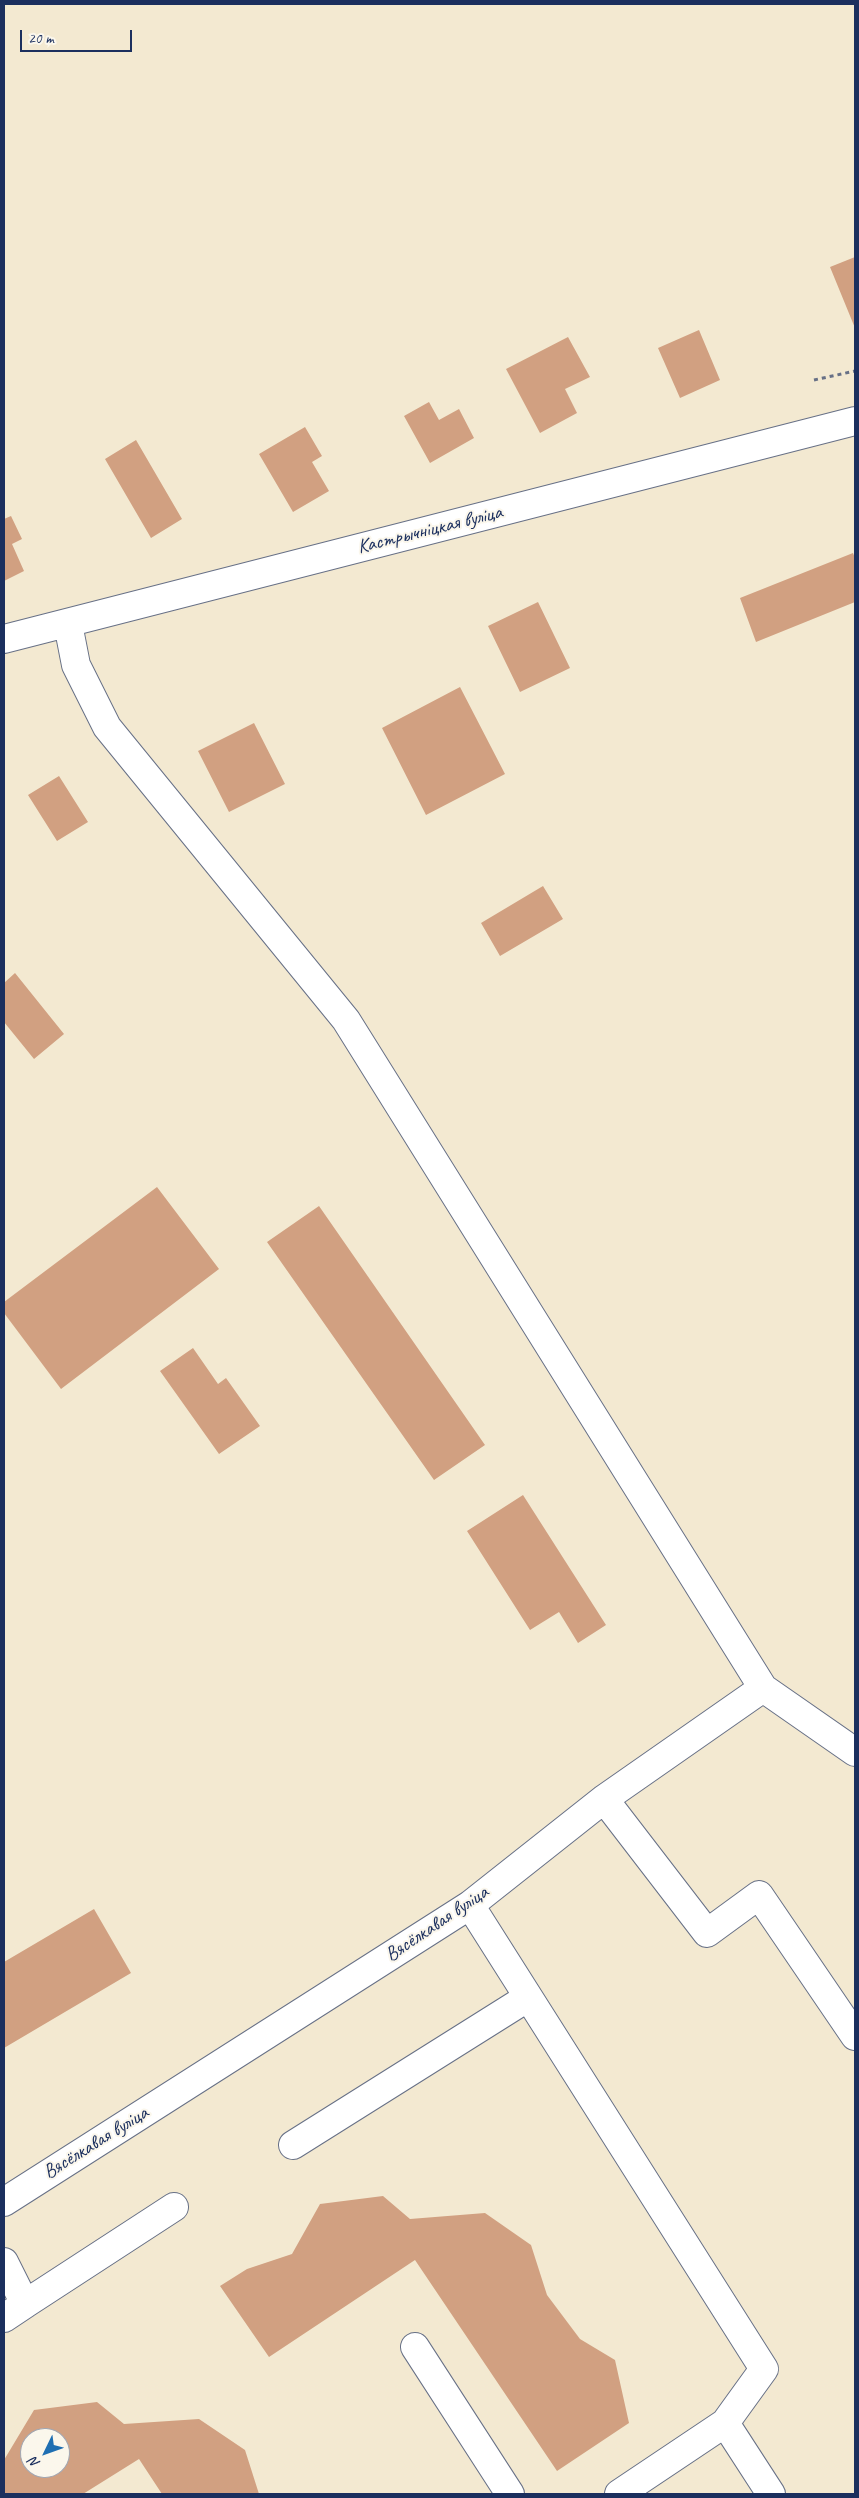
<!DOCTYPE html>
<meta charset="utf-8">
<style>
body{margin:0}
#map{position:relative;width:859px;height:2498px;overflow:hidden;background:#f3e9d1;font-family:Caveat,sans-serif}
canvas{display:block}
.frame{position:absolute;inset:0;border:5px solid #1b2f5e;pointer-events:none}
.north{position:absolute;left:20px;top:2428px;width:50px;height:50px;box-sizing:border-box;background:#fbf7ec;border:1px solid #a1a7b3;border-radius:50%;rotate:228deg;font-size:14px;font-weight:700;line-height:20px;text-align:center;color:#1b2f5e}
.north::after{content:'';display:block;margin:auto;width:18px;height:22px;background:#1f6fb2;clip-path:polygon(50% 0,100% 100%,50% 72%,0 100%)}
.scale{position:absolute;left:20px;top:30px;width:112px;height:22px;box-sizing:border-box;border:2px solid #1b2f5e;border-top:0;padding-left:6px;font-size:15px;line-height:18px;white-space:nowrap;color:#1b2f5e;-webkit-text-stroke:4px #fbf7ec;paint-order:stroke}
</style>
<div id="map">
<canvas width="859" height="2498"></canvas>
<div class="frame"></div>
<div class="north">N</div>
<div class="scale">20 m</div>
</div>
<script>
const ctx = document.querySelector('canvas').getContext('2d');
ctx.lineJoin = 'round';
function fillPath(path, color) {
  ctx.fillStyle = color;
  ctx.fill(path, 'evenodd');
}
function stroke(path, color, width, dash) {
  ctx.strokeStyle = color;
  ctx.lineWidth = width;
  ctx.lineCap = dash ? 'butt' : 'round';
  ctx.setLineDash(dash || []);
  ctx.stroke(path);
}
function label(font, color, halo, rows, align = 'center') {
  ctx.font = font + ' Caveat,sans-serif';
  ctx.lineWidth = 4;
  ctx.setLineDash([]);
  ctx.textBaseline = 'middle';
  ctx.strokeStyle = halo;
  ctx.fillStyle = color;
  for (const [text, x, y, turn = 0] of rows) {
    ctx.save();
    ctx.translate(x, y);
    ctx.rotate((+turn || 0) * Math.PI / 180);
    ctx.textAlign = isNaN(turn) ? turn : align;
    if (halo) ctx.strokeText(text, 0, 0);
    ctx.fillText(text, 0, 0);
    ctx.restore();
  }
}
const building = new Path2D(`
 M855 257V328L830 267Z
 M699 330 720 380 680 398 658 348Z
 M568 337 590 377 565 389 577 413 540 433 506 369Z
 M429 402 439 420 459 409 474 438 430 463 404 416Z
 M305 427 322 456 312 462 329 491 293 512 259 454Z
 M136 440 182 519 151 538 105 459Z
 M11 516 22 539 12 544 24 571 4 581V519Z
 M853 553 855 558V602L756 642 740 598Z
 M538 602 570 668 520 692 488 626Z
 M460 687 505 774 426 815 382 728Z
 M254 723 285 784 229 812 198 751Z
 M59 776 88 822 57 841 28 795Z
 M543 886 563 919 500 956 481 923Z
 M15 973 64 1034 34 1059 4 1022V983Z
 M157 1187 219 1269 61 1389 4 1313V1302Z
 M319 1206 485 1445 434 1480 267 1242Z
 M193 1348 218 1384 226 1378 260 1426 219 1454 160 1371Z
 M523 1495 606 1625 578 1643 559 1612 530 1630 467 1531Z
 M94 1909 131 1973 4 2048V1962Z
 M383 2196 410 2219 485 2213 531 2245 547 2295 580 2339 615 2360 629 2423 557 2471 415 2260 269 2357 220 2286 247 2269 292 2254 320 2204Z
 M97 2402 124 2424 199 2419 245 2450 259 2494H162L139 2459 83 2494H4V2460L34 2410ZM30 2438H60V2468H30Z`);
const path = new Path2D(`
 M814 380 855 371`);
const minor = new Path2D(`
 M68 624 76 665 107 727 346 1020 763 1688 855 1752
 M4 639 855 421
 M604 1799 707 1933 759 1895 855 2036
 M470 1905 764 2369 725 2423 619 2494
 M293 2145 527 1998
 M4 2202 470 1905 604 1799 763 1688
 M4 2262 25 2304 174 2207
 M4 2318 25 2304
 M415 2347 510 2494
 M725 2423 771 2494`);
const streetNames = [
 ["Кастрычніцкая вуліца",430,530,-14],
 ["Вясёлкавая вуліца",437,1924,-34],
 ["Вясёлкавая вуліца",96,2143,-32]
];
fillPath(building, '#d1a081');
stroke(minor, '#677086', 30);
stroke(path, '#677086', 3, [4, 4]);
stroke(minor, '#fff', 28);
label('20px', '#1b2f5e', '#fbf7ec', streetNames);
</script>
